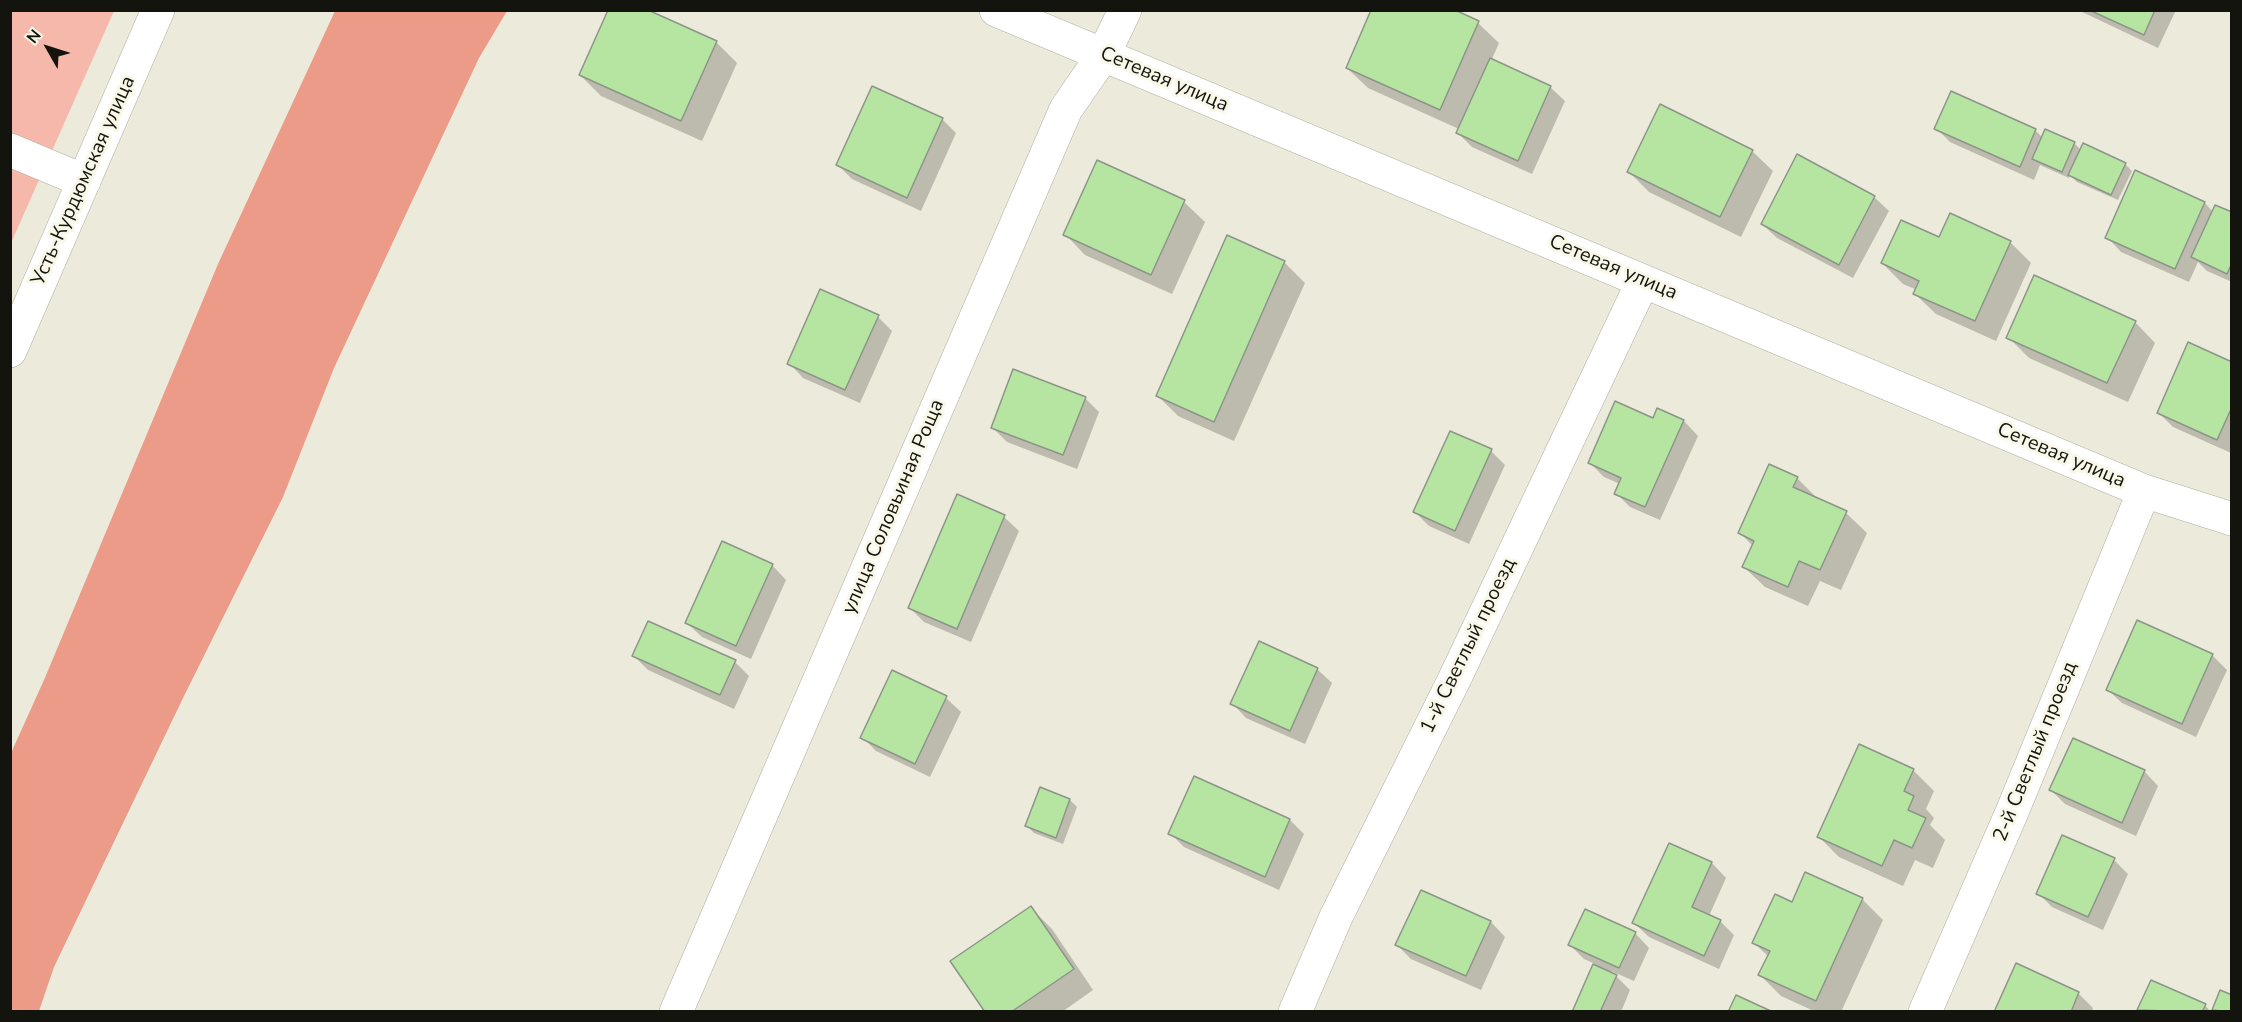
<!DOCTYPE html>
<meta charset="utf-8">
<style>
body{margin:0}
#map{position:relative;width:2242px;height:1022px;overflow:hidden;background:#eceada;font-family:"Nunito Sans",sans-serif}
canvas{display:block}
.frame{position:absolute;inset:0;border:12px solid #14140e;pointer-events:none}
.north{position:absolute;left:18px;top:18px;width:60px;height:60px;-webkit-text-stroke:4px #f9f8e8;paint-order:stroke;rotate:309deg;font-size:16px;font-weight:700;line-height:24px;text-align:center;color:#14140e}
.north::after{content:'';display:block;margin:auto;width:21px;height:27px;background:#14140e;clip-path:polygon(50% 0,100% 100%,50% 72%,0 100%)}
</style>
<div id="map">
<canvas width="2242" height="1022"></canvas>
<div class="frame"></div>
<div class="north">N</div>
</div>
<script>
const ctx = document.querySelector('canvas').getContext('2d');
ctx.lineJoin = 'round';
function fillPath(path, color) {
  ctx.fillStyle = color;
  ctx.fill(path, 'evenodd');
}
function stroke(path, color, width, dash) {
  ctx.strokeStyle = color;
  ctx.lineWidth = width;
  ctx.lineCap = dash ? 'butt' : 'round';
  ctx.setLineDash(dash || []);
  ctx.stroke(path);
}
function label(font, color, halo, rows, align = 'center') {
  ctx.font = font + ' "Nunito Sans",sans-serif';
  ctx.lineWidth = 6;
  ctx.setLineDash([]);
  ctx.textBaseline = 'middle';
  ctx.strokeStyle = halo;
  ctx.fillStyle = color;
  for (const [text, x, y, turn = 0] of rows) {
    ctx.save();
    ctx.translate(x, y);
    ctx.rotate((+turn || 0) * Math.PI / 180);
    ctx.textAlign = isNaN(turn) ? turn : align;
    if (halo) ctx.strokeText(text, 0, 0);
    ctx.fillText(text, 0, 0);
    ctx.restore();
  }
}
const green = new Path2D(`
 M11 11H114L11 243Z`);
const forest = new Path2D(`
 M335 11H507L479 58 334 368 283 497 183 698 54 967 39 1011H11V753L44 680 218 264Z`);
const shadow = new Path2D(`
 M1451 10 1478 23 1499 43 1491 61 1550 87 1565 101 1532 174 1472 147 1458 133 1459 129 1368 88 1347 68Z
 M2078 10H2176L2158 48Z
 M716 42 737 63 702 141 601 96 580 75Z
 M1952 93 2036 131 2043 138 2074 143 2081 150 2125 164 2132 171 2118 200 2077 182 2070 175 2069 178 2040 165 2034 180 1950 142 1936 128Z
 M942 119 956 133 921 211 852 179 838 165Z
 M1752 151 1773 171 1741 237 1649 192 1629 172Z
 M2136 172 2205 203 2213 212 2232 214V282L2207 271 2198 262 2189 282 2121 252 2107 237Z
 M1874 197 1889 211 1853 278 1777 238 1762 224Z
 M1184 202 1205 222 1172 294 1085 255 1065 234Z
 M1940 239 2010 242 2031 263 1996 341 1936 314 1915 294 1917 290 1903 284 1882 263Z
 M1284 262 1305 283 1234 441 1178 416 1158 396Z
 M878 317 892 331 860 403 803 378 789 363Z
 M2135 322 2155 343 2128 402 2029 358 2008 337Z
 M2232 364V452L2231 453 2173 427 2158 412Z
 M1085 398 1099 412 1077 469 1007 442 992 427Z
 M1658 410 1684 421 1698 436 1660 520 1630 507 1616 493 1620 484 1604 477 1590 463 1653 420Z
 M1491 451 1505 465 1469 544 1429 526 1415 512Z
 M1797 478 1818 499 1846 513 1867 533 1841 590 1820 581 1808 606 1765 587 1744 567 1753 546 1740 533Z
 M1004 517 1019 531 971 642 924 622 910 608Z
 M772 565 786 580 751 659 702 637 687 623Z
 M2138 622 2213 656 2227 670 2196 737 2122 703 2107 689Z
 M634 656 735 662 749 676 734 709 648 670Z
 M1317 669 1332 683 1305 744 1246 718 1232 703Z
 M892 672 946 698 961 712 930 777 876 751 862 737Z
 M1913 770 1934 791 1926 809 1934 818 1930 825 1945 840 1933 868 1915 860 1903 886 1839 857 1818 836Z
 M2144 771 2158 786 2136 836 2065 804 2051 790Z
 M1194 778 1290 820 1304 834 1279 890 1184 847 1170 833Z
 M1070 800 1077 807 1063 844 1034 833 1027 826Z
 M1670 845 1712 863 1726 878 1709 916 1720 921 1734 935 1719 969 1649 937 1634 923Z
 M2114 860 2128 874 2103 930 2052 907 2038 893Z
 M1421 892 1491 922 1505 937 1481 990 1411 959 1397 945Z
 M1862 899 1883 920 1841 1012H1816L1781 996 1760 975 1769 957 1754 943 1793 904Z
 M1031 908 1052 929 1093 990 1062 1012H986Z
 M1635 933 1649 948 1634 981 1611 971 1630 990 1621 1012H1574L1595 964 1584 959 1570 945Z
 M2016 965 2078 993 2093 1008 2091 1012H1996Z
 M2152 982 2205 1005 2211 1012H2140L2139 1010Z`);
const building = new Path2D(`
 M608 10H648L717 41 681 121 579 75Z
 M1371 10H1455L1479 21 1440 110 1346 68Z
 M2089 10H2155L2144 35Z
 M1490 58 1551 86 1518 161 1456 133Z
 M872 86 943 118 907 198 836 165Z
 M1951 91 2036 129 2020 167 1934 129Z
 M1660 104 1753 150 1720 217 1627 172Z
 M2045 129 2075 142 2062 172 2032 159Z
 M2083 143 2126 163 2111 195 2068 175Z
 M1797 154 1875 196 1839 265 1761 224Z
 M1097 160 1185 200 1151 275 1063 235Z
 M2135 170 2205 202 2175 269 2105 238Z
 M2215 205 2232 212V263L2227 274 2191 257Z
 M1950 213 2011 241 1975 321 1913 294 1919 281 1881 263 1901 220 1939 237Z
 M1227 235 1285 261 1214 422 1156 396Z
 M2034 275 2136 321 2107 383 2006 338Z
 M820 289 879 315 845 390 787 364Z
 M2188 342 2232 362V407L2217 440 2157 413Z
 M1013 369 1086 397 1063 455 991 428Z
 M1615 401 1653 418 1657 408 1684 420 1645 507 1614 494 1621 478 1588 463Z
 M1450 431 1492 449 1455 531 1413 512Z
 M1769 464 1798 477 1793 487 1847 511 1820 570 1799 561 1788 587 1742 567 1754 541 1738 533Z
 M957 494 1005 515 957 629 908 608Z
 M722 541 773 564 736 646 685 623Z
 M2137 620 2213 654 2182 724 2106 690Z
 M648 621 736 660 720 695 632 656Z
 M1259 641 1318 668 1290 731 1230 704Z
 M892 670 947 696 915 764 860 738Z
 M2073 738 2145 770 2122 823 2049 790Z
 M1859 744 1914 769 1904 791 1914 796 1908 810 1926 818 1912 848 1894 840 1882 866 1817 837Z
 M1194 776 1290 819 1265 877 1168 834Z
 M1040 787 1070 799 1056 838 1025 826Z
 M2062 835 2115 858 2088 917 2036 894Z
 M1669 843 1712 862 1692 907 1721 920 1704 956 1632 923Z
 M1805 872 1863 898 1816 1001 1758 975 1770 951 1752 943 1775 894 1792 902Z
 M1421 890 1491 921 1466 976 1395 945Z
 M1031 906 1074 969 1011 1012H985L950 961Z
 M1585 909 1636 932 1619 968 1568 945Z
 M2016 963 2079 992 2071 1012H1994Z
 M1593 964 1617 975 1600 1012H1572Z
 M2151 980 2206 1004 2202 1012 2137 1010Z
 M2220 990 2232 995V1012L2212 1010Z
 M1736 995 1773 1012H1728Z`);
const minor = new Path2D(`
 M996 10 2144 491 2232 519
 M10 150 84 181
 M676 1012 1066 109 1104 54 1125 10
 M1295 1012 1336 917 1455 678 1643 281
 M1925 1012 2012 812 2144 491`);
const major = new Path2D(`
 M10 351 158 10`);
const streetNames = [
 ["Сетевая улица",1164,80,23],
 ["Усть-Курдюмская улица",84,181,-66],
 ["Сетевая улица",1613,268,23],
 ["Сетевая улица",2061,456,23],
 ["улица Соловьиная Роща",894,507,-67],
 ["1-й Светлый проезд",1469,646,-64],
 ["2-й Светлый проезд",2036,752,-68]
];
fillPath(green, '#f5b8aa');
fillPath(forest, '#ec9b89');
fillPath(shadow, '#0003');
fillPath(building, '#b6e5a2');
stroke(building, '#8c9589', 1.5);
stroke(minor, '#b1afa0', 34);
stroke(major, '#b1afa0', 34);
stroke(minor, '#fff', 33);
stroke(major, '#fff', 33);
label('20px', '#14140e', '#f9f8e8', streetNames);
</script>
